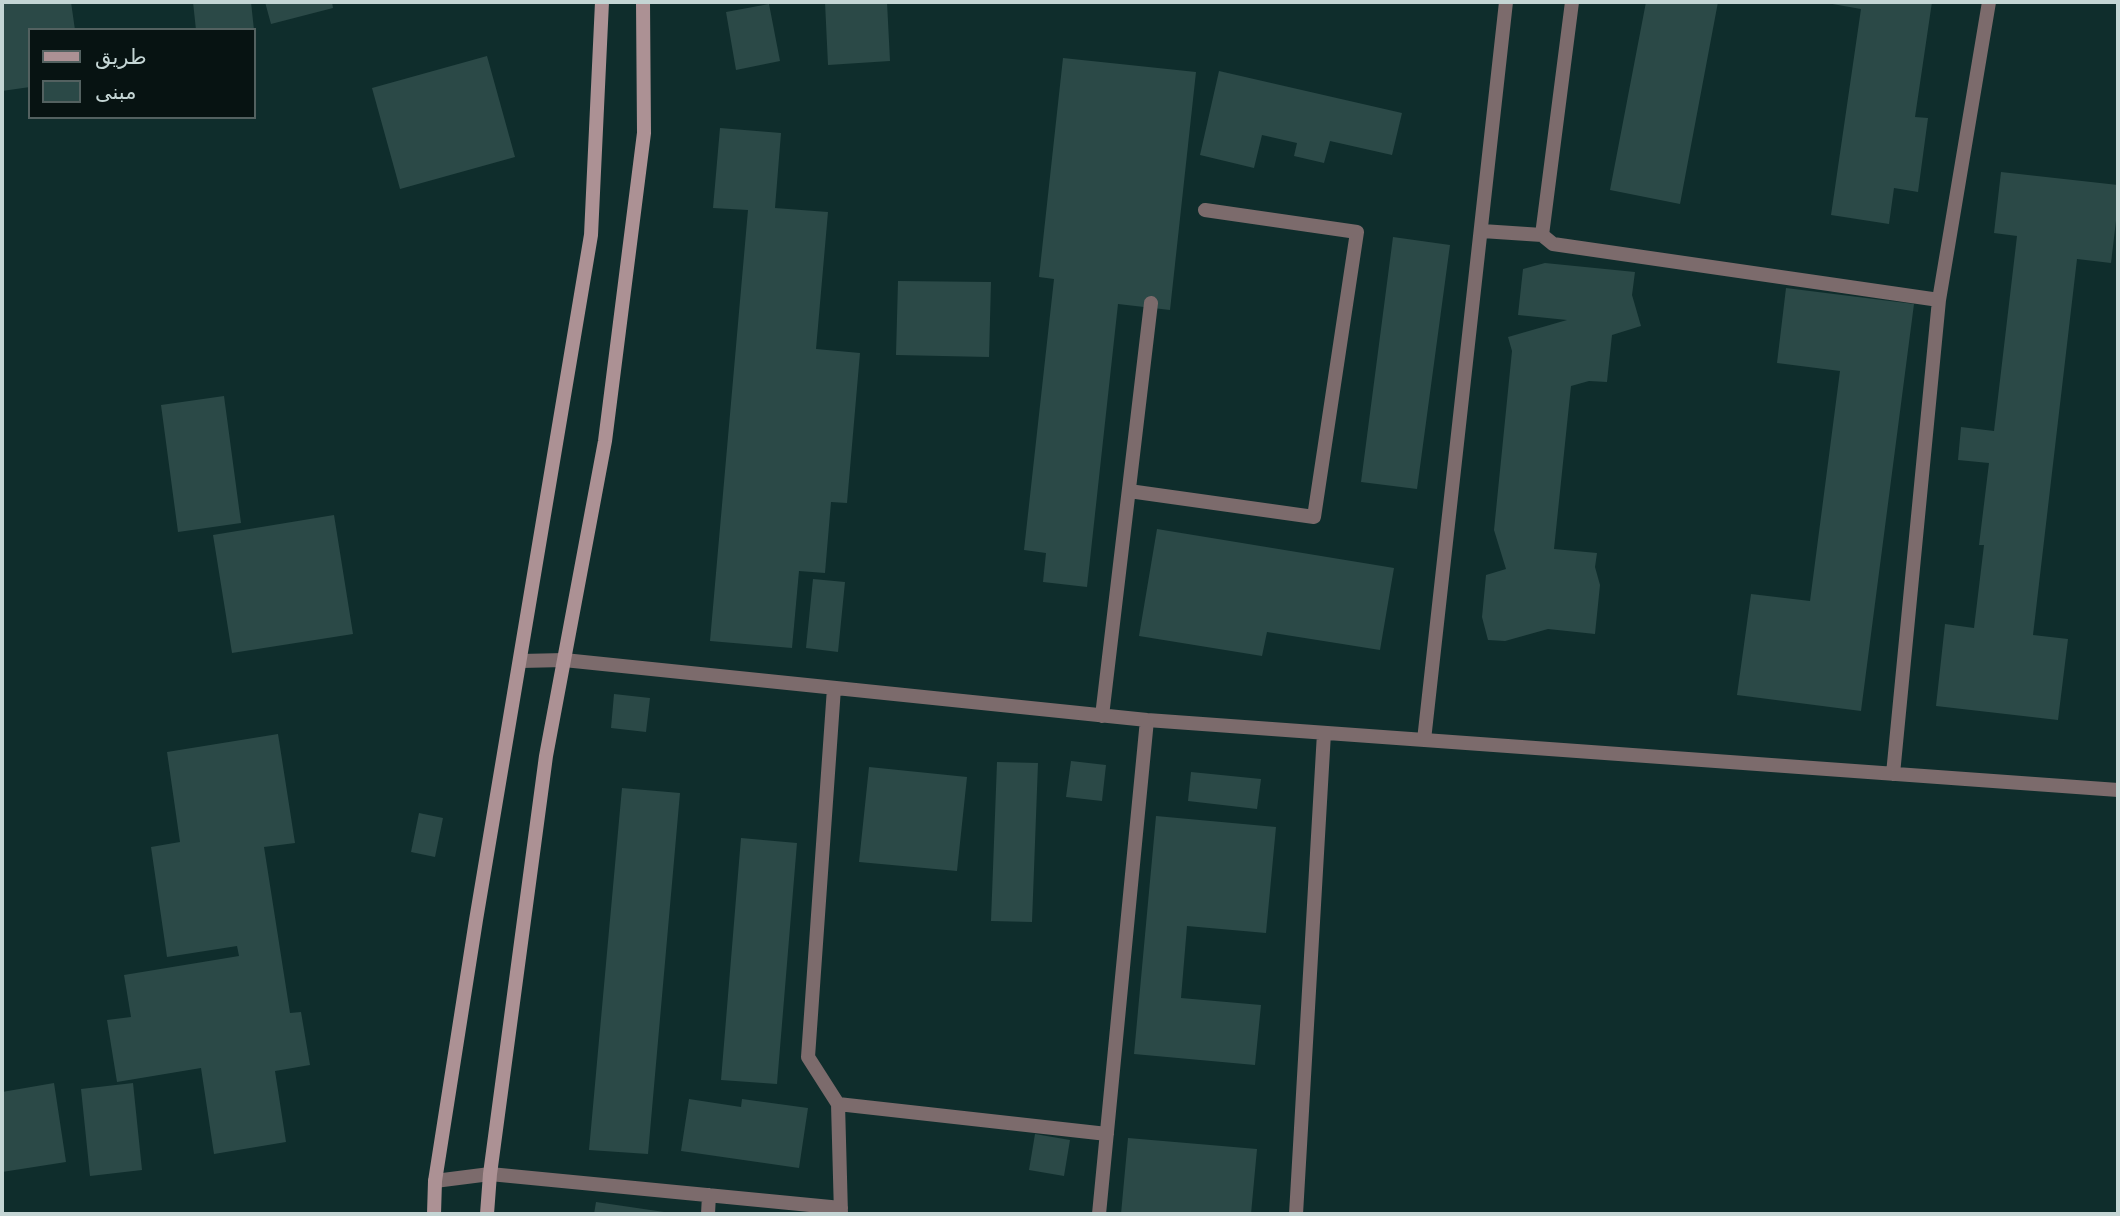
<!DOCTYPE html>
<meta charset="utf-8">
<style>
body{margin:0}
#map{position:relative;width:2120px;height:1216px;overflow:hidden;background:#0f2d2c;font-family:"DejaVu Sans","Noto Sans Arabic",sans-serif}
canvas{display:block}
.frame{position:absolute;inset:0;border:4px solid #c4d5d4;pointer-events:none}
.legend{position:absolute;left:28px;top:28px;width:228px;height:91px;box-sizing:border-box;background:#071312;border:2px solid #536160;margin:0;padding:9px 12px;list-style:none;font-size:21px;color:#c4d5d4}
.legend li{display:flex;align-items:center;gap:14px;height:35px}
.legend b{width:35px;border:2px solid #536160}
</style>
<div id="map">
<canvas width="2120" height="1216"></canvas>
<div class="frame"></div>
<ul class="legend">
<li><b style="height:9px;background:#ac9194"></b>طريق</li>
<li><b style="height:19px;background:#2b4947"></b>مبنى</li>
</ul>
</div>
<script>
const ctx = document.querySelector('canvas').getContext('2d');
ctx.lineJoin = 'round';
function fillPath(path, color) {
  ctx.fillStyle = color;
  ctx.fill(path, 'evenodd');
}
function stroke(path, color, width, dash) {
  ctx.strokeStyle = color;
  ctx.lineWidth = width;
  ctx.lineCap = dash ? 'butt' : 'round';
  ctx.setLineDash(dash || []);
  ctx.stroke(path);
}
const building = new Path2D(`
 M2 2H71L75 30H30V87L2 91Z
 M193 2H251L254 30H196Z
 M265 2H332L333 8 271 24Z
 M825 2H887L890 61 828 65Z
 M1646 2H1718L1680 204 1610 190Z
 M1821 2H1932L1915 117 1928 118 1918 192 1894 188 1889 224 1831 215 1861 9Z
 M769 4 780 61 736 70 726 12Z
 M487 56 515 157 400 189 372 88Z
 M1063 58 1196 72 1170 310 1118 304 1087 587 1043 582 1046 553 1024 550 1054 279 1039 277Z
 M1219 71 1402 113 1392 155 1330 141 1324 163 1294 156 1297 143 1262 135 1254 168 1200 155Z
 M720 128 781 133 775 208 828 212 816 349 860 353 847 503 831 502 825 573 799 571 792 648 710 641 748 210 713 208Z
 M2001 172 2118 185V204L2111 263 2077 259 2033 635 2068 639 2058 720 1936 706 1945 624 1974 628 1984 545H1979L1989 463 1958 460 1961 427 1994 431 2017 236 1994 233Z
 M1393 237 1450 245 1417 489 1361 482Z
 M1545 263 1635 272 1632 295 1641 326 1612 335 1607 382 1589 381 1571 386 1554 549 1597 553 1595 567 1600 585 1595 634 1548 629 1505 641 1488 640 1482 617 1486 575 1506 569 1494 530 1512 351 1508 337 1567 320 1518 315 1523 269Z
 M898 281 991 282 989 357 896 355Z
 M1786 288 1914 304 1861 711 1737 695 1751 594 1810 601 1840 371 1777 363Z
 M224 396 241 523 178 532 161 405Z
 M334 515 353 634 232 653 213 535Z
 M1157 529 1394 568 1380 650 1267 632 1262 656 1139 636Z
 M813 579 845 582 838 652 806 648Z
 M614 694 650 698 646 732 611 728Z
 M278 734 295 843 264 847 290 1013 301 1012 310 1065 275 1071 286 1142 214 1154 201 1068 117 1082 107 1020 131 1017 124 975 239 956 237 946 167 957 151 847 180 842 167 752Z
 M1071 761 1106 765 1102 801 1066 797Z
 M997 762 1038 763 1032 922 991 921Z
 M869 767 967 777 957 871 859 862Z
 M1191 772 1261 779 1257 809 1188 801Z
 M622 788 680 793 648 1154 589 1150Z
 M419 813 443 818 435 857 411 852Z
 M1156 816 1276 827 1266 933 1187 926 1181 998 1261 1005 1255 1065 1134 1054Z
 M741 838 797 843 777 1084 721 1080Z
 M54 1083 66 1162 2 1172V1092Z
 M133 1083 142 1170 90 1176 81 1089Z
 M689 1099 741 1107 742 1099 808 1108 799 1168 681 1151Z
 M1035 1134 1070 1140 1064 1176 1029 1170Z
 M1128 1138 1257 1149 1251 1214H1121Z
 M596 1202 671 1213V1214H594Z`);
const street = new Path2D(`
 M1482 231 1542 235 1553 244 1939 300
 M1542 235 1572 2
 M1129 491 1314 517 1357 232 1205 210
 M521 661 564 660 1147 720 2118 790
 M834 688 808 1057 838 1104 1107 1134
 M1102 716 1151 303
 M1424 740 1506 2
 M1893 774 1939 300 1989 2
 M838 1104 841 1214
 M435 1181 490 1174 841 1208
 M708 1214 709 1195
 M1099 1214 1147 720
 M1296 1214 1324 733`);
const secondary = new Path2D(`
 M434 1214 435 1181 476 920 591 235 602 2
 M487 1214 490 1174 546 756 605 441 644 133 643 2`);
fillPath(building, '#2b4947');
stroke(street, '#7c6b6c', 14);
stroke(secondary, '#ac9194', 14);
</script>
